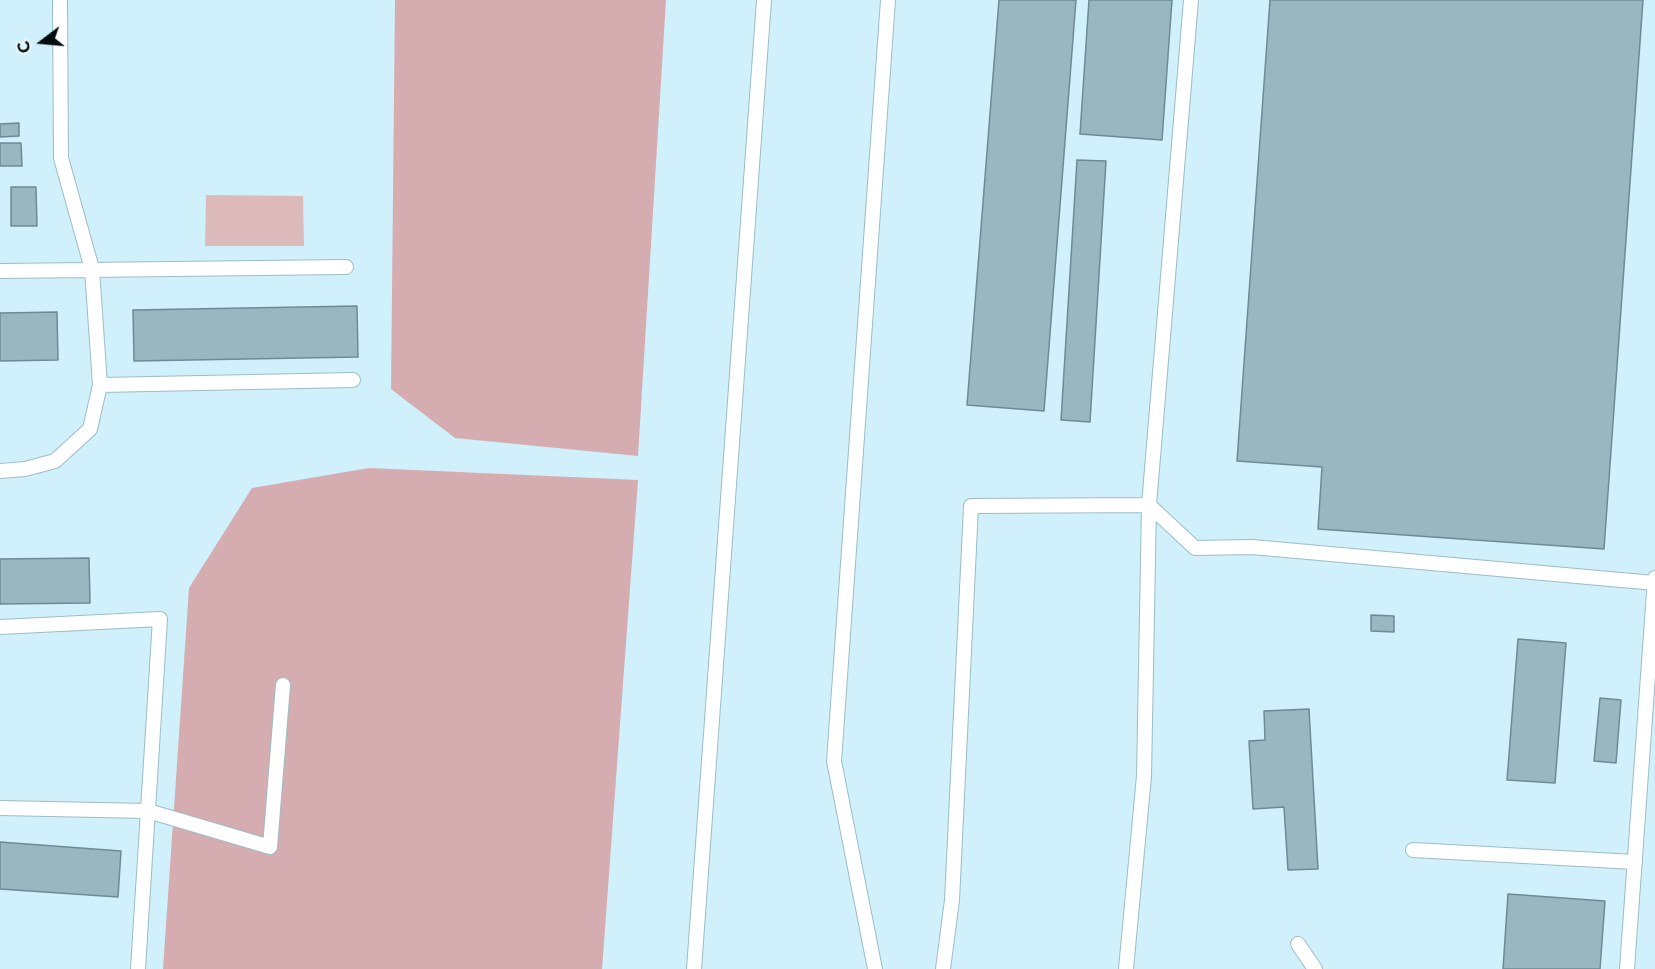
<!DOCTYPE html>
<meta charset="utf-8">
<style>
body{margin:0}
#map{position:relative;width:1655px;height:969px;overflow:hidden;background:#d0f0fb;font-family:Montserrat,sans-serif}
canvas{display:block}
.north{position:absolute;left:12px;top:12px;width:60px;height:60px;-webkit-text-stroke:4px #edf9fe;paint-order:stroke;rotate:254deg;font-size:16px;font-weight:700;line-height:24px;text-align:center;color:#040e11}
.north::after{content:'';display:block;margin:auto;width:21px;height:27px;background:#040e11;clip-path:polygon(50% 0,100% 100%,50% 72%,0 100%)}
</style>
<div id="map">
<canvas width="1655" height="969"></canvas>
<div class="north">С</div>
</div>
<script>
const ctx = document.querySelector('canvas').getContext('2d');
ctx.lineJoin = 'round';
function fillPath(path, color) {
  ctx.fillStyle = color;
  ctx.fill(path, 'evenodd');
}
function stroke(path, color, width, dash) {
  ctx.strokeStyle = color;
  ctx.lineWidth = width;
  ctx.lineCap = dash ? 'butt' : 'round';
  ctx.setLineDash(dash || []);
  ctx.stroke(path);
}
const green = new Path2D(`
 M206 195 303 196 304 246H205Z`);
const forest = new Path2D(`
 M395 0H666L638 456 455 438 391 389Z
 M369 468 638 480 602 969H163L189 588 252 488Z`);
const building = new Path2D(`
 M999 0H1076L1044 411 967 405Z
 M1089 0H1172L1162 140 1080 134Z
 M1270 0H1643L1604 549 1318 529 1322 467 1237 461Z
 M19 123V136L0 137V124Z
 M0 143H21L22 166H0Z
 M1077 160 1106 161 1090 422 1061 420Z
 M11 187H36L37 226H11Z
 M357 306 358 357 134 361 133 310Z
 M57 312 58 360 0 361V313Z
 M89 558 90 603 0 604V559Z
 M1371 615 1394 616V632L1371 631Z
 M1518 639 1566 643 1555 783 1507 780Z
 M1600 698 1621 700 1616 763 1594 761Z
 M1309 709 1318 869 1288 870 1284 807 1253 809 1249 741 1265 740 1264 711Z
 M0 842 121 851 118 897 0 889Z
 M1508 894 1605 901 1600 969H1503Z`);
const lane = new Path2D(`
 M0 271 346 267
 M100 385 353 380
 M0 471 25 469 55 461 90 429 100 385 92 269 61 158 60 0
 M0 627 160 619 138 969
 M0 808 148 811 270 847 283 685
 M1413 850 1635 862
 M1298 944 1315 969
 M694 969 764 0
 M875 969 834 761 888 0
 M943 969 952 900 971 506 1149 505 1195 548 1252 547 1655 583
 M1126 969 1144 776 1149 505 1191 0
 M1627 969 1655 578`);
fillPath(green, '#dcbabc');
fillPath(forest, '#d5acaf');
fillPath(building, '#98b7c1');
stroke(building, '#6e8b95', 1.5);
stroke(lane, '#9dbcc6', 16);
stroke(lane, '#fff', 14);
</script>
